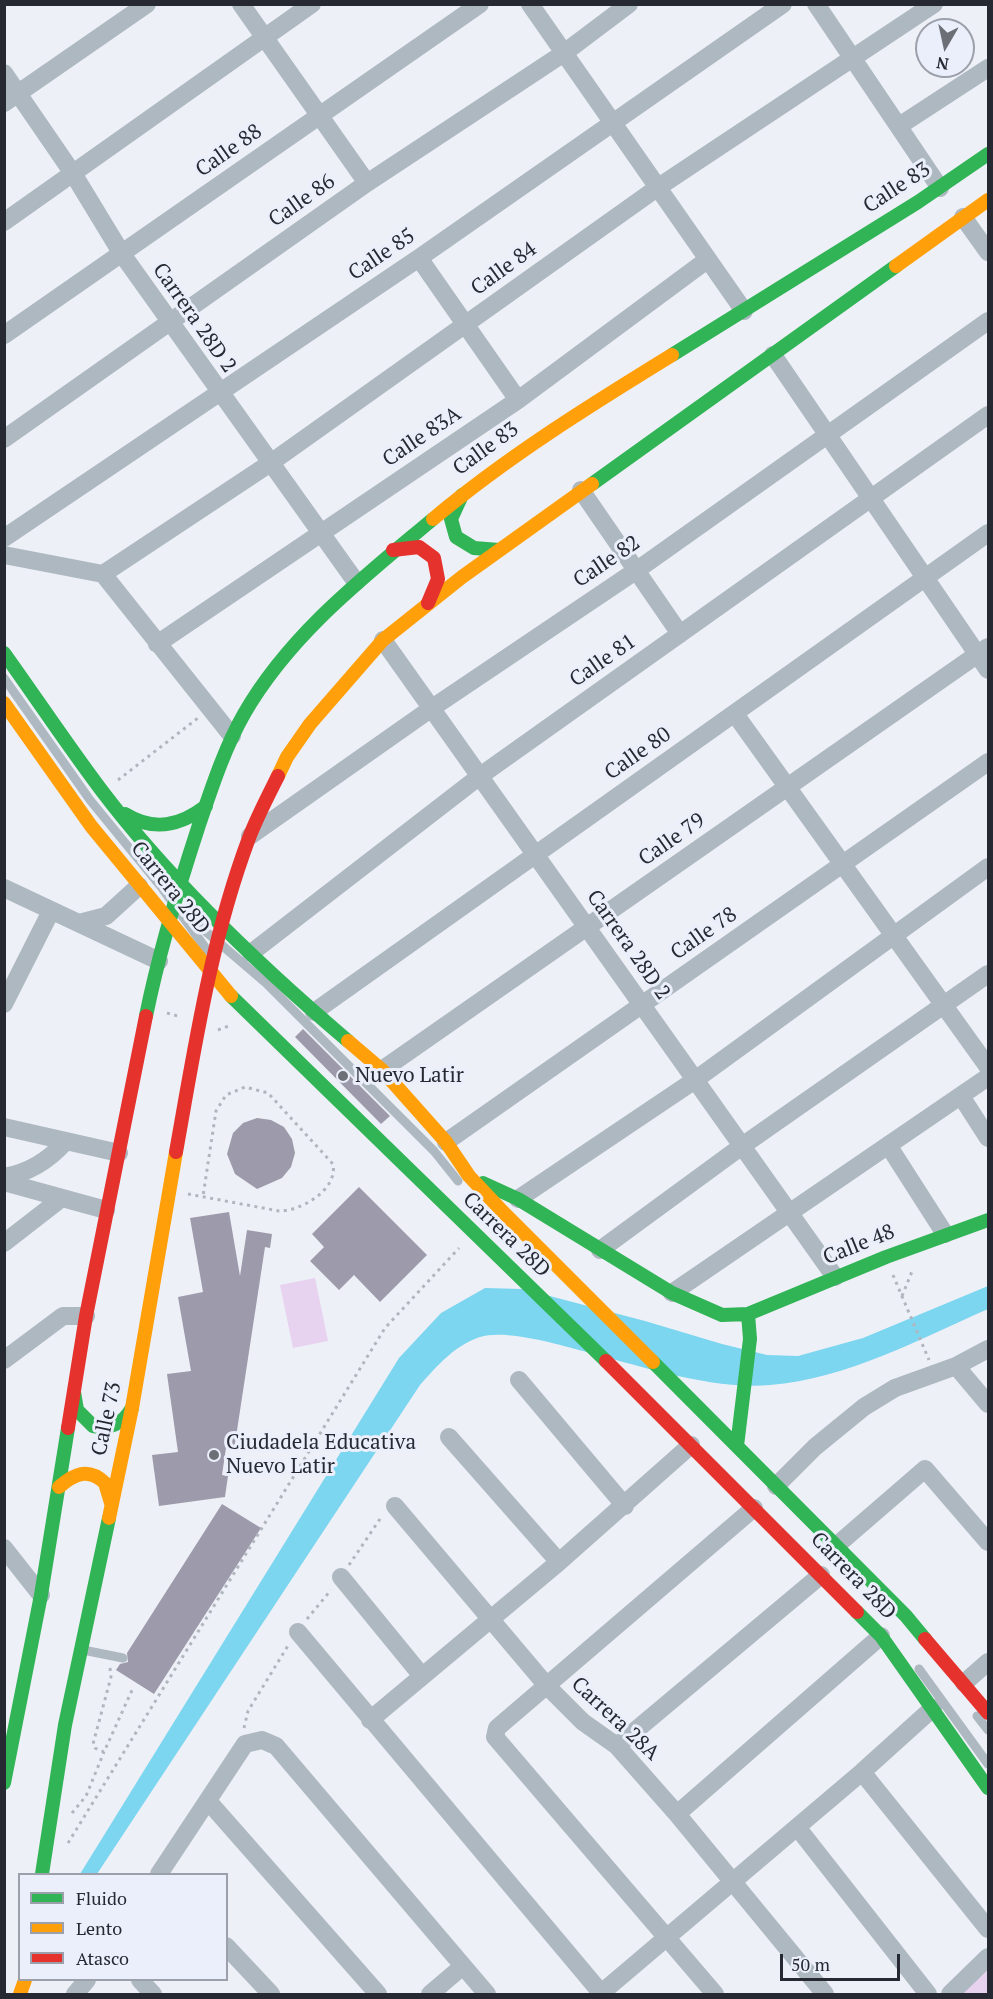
<!DOCTYPE html>
<style>
body{margin:0}
#map{position:relative;width:993px;height:1999px;overflow:hidden;background:#eef0f7;font-family:"PT Serif",serif}
canvas{display:block}
.frame{position:absolute;inset:0;border:6px solid #262931;pointer-events:none}
.legend{position:absolute;left:18px;top:1873px;width:210px;height:108px;box-sizing:border-box;background:#eaeffb;border:2px solid #9ca0aa;margin:0;padding:8px 10px;list-style:none;font-size:18px;color:#262931}
.legend li{display:flex;align-items:center;gap:12px;height:30px}
.legend b{width:30px;border:2px solid #9ca0aa}
.north{position:absolute;left:915px;top:18px;width:60px;height:60px;box-sizing:border-box;background:#eaeffb;border:2px solid #9ca0aa;border-radius:50%;rotate:189deg;font-size:16px;font-weight:700;line-height:24px;text-align:center;color:#262931}
.north::after{content:'';display:block;margin:auto;width:21px;height:27px;background:#6c6f76;clip-path:polygon(50% 0,100% 100%,50% 72%,0 100%)}
.scale{position:absolute;left:780px;top:1954px;width:120px;height:27px;box-sizing:border-box;border:3px solid #262931;border-top:0;padding-left:8px;font-size:18px;line-height:21px;white-space:nowrap;color:#262931;-webkit-text-stroke:4px #eaeffb;paint-order:stroke}
</style>
<div id="map">
<canvas width="993" height="1999"></canvas>
<div class="frame"></div>
<ul class="legend">
<li><b style="height:8px;background:#30b455"></b>Fluido</li>
<li><b style="height:8px;background:#ff9f0a"></b>Lento</li>
<li><b style="height:8px;background:#e5322d"></b>Atasco</li>
</ul>
<div class="north">N</div>
<div class="scale">50 m</div>
</div>
<script>
const ctx = document.querySelector('canvas').getContext('2d');
ctx.lineJoin = 'round';
function fillPath(path, color) {
  ctx.fillStyle = color;
  ctx.fill(path, 'evenodd');
}
function stroke(path, color, width, dash) {
  ctx.strokeStyle = color;
  ctx.lineWidth = width;
  ctx.lineCap = dash ? 'butt' : 'round';
  ctx.setLineDash(dash || []);
  ctx.stroke(path);
}
function label(font, color, halo, rows, align = 'center') {
  ctx.font = font + ' "PT Serif",serif';
  ctx.lineWidth = 6;
  ctx.setLineDash([]);
  ctx.textBaseline = 'middle';
  ctx.strokeStyle = halo;
  ctx.fillStyle = color;
  for (const [text, x, y, turn = 0] of rows) {
    ctx.save();
    ctx.translate(x, y);
    ctx.rotate((+turn || 0) * Math.PI / 180);
    ctx.textAlign = isNaN(turn) ? turn : align;
    if (halo) ctx.strokeText(text, 0, 0);
    ctx.fillText(text, 0, 0);
    ctx.restore();
  }
}
const green = new Path2D(`
 M315 1278 328 1341 293 1348 280 1285Z
 M988 1957V1994H950Z`);
const water = new Path2D(`
 M988 1286V1309C919 1339 847 1379 770 1385 710 1390 641 1366 583 1351 557 1344 505 1329 480 1337 454 1346 438 1365 420 1385L97 1874H80L399 1358 441 1313 485 1288 523 1289 645 1321 722 1344 767 1355 798 1356 863 1338Z`);
const building = new Path2D(`
 M303 1029 390 1116 381 1124 295 1037Z
 M257 1118 271 1120 284 1127 292 1139 295 1153 291 1167 282 1178 257 1189 235 1174 227 1154 233 1133 243 1123Z
 M359 1187 427 1255 380 1302 354 1275 339 1290 310 1261 324 1247 312 1234Z
 M229 1212 240 1276 247 1230 272 1234 270 1248 265 1247 234 1450 226 1448 222 1475 228 1476 225 1497 159 1506 152 1455 178 1452 167 1374 191 1371 178 1297 203 1292 190 1218Z
 M222 1504 261 1528 154 1694 116 1670 120 1664 128 1662 127 1653Z`);
const path = new Path2D(`
 M118 780 198 718
 M167 1013 181 1017
 M218 1030 231 1025
 M188 1194 279 1211C301 1211 338 1190 333 1164L268 1093 245 1087 226 1095 216 1111 203 1196
 M893 1275 929 1360
 M902 1296 913 1269
 M349 1565 382 1516
 M307 1619 331 1590
 M110 1668 111 1677 93 1744 95 1748 104 1752 133 1688
 M244 1728 248 1711 289 1644
 M72 1813 86 1796 104 1752
 M68 1843 385 1328 459 1248`);
const lane = new Path2D(`
 M4 678 90 800 162 888 207 950
 M183 912 266 983 434 1151 458 1181
 M83 1650 123 1658
 M919 1669 988 1764
 M977 1716 988 1730`);
const street = new Path2D(`
 M241 4 367 183
 M530 4 744 311
 M816 4 940 188
 M4 73 74 175 122 254 356 582
 M4 103 147 4
 M899 126 988 68
 M963 217 988 252
 M4 222 312 4
 M419 258 518 400
 M4 335 480 4
 M773 355 988 670
 M4 439 367 183 564 53 629 4
 M581 490 680 634
 M4 538 419 258 783 4
 M4 555 103 574 232 736
 M103 574 269 464 657 188 934 4
 M383 640 835 1277
 M157 644 518 400 707 260
 M735 714 988 1067
 M250 836 432 708 637 570 988 321
 M4 888 159 961
 M79 923 106 916 139 886
 M251 953 480 776 988 415
 M4 1004 51 911
 M314 1012 988 533
 M382 1070 988 647
 M961 1096 988 1138
 M4 1127 119 1153
 M446 1142 988 762
 M888 1145 945 1234
 M4 1177C28 1173 49 1160 65 1142
 M4 1182 106 1210
 M518 1199 695 1080 988 867
 M4 1243 62 1198
 M600 1250 742 1146 988 974
 M672 1293 988 1077
 M4 1360 63 1316H86
 M956 1366 988 1404
 M519 1380 625 1506
 M449 1437 559 1562
 M776 1486 815 1447 864 1407 895 1388 956 1366 988 1349
 M395 1506 547 1686 583 1722 617 1746 677 1814 825 1994
 M836 1546 925 1469 988 1542
 M4 1548 41 1595
 M341 1577 422 1676
 M298 1632 602 1994
 M964 1683 988 1662
 M370 1720 559 1562 691 1445
 M617 1746 821 1575
 M862 1772 988 1929
 M208 1801 378 1994
 M677 1814 881 1636
 M797 1827 928 1994
 M159 1874 245 1744 262 1740 276 1746 487 1994
 M226 1946 271 1994
 M140 1980 153 1994
 M75 1994 87 1980
 M430 1994 463 1966
 M600 1994 862 1772 933 1708
 M715 1994 495 1737 497 1728 754 1508
 M950 1994 988 1957`);
const fast = new Path2D(`
 M672 355 918 202 988 154
 M592 484 896 266
 M462 495 451 519 456 537 474 548 499 550
 M4 653C37 699 68 746 102 791 171 882 261 967 348 1041
 M125 814C154 832 180 826 206 806
 M231 996 606 1361
 M146 1016C159 952 178 889 198 828 211 790 224 749 244 714 290 634 364 577 433 519
 M483 1183 518 1199 672 1293 722 1315 748 1314 886 1257 988 1220
 M653 1362 906 1616 925 1639
 M74 1392 77 1410 93 1426C111 1429 123 1424 132 1408
 M737 1446 750 1339 748 1314
 M857 1612 881 1636 988 1788
 M4 1783 41 1595 68 1428
 M42 1874 65 1725 109 1518`);
const slow = new Path2D(`
 M896 266 988 200
 M433 519C507 457 589 406 672 355
 M4 703 91 826 231 996
 M278 776 287 757 310 724 383 640 462 577 592 484
 M348 1041 382 1070 446 1142 469 1176 503 1212 653 1362
 M59 1487C74 1474 88 1467 105 1483L111 1503
 M109 1518 132 1408 176 1152
 M20 1994 25 1980`);
const jam = new Path2D(`
 M393 550 419 547 434 558 438 579 428 603
 M176 1152C195 1046 211 939 249 838 257 817 268 796 278 776
 M606 1361 857 1612
 M68 1428 86 1316 146 1016
 M925 1639 988 1713`);
const markers = [
 [343,1076,6,"#6c6f76"],
 [214,1455,6,"#6c6f76"]
];
const streetNames = [
 ["Calle 88",229,151,-35],
 ["Calle 83",897,188,-33],
 ["Calle 86",302,201,-35],
 ["Calle 85",382,255,-34],
 ["Calle 84",504,269,-36],
 ["Carrera 28D 2",194,318,55],
 ["Calle 83A",422,437,-34],
 ["Calle 83",486,449,-36],
 ["Calle 82",607,562,-34],
 ["Calle 81",603,661,-35],
 ["Calle 80",638,754,-35],
 ["Calle 79",672,840,-35],
 ["Carrera 28D",170,888,51],
 ["Calle 78",704,934,-35],
 ["Carrera 28D 2",628,945,55],
 ["Carrera 28D",506,1235,44],
 ["Calle 48",859,1245,-22],
 ["Calle 73",107,1419,-78],
 ["Carrera 28D",853,1576,46],
 ["Carrera 28A",615,1719,43]
];
const poiNames = [
 ["Nuevo Latir",355,1076],
 ["Ciudadela Educativa",226,1443],
 ["Nuevo Latir",226,1467]
];
fillPath(green, '#e7d2f0');
fillPath(water, '#7cd6ef');
fillPath(building, '#9d9aab');
stroke(path, '#b1b6be', 3, [3, 4.5]);
stroke(lane, '#aeb8c1', 9);
stroke(street, '#aeb8c1', 18);
stroke(fast, '#30b455', 14);
stroke(slow, '#ff9f0a', 14);
stroke(jam, '#e5322d', 14);
for (const [x, y, r, color] of markers) {
  const dot = new Path2D();
  dot.arc(x, y, r, 0, 2 * Math.PI);
  ctx.fillStyle = color;
  ctx.fill(dot);
  stroke(dot, '#eaeffb', 2);
}
label('21px', '#262931', '#eaeffb', streetNames);
label('21px', '#262931', '#eaeffb', poiNames, 'left');
</script>
